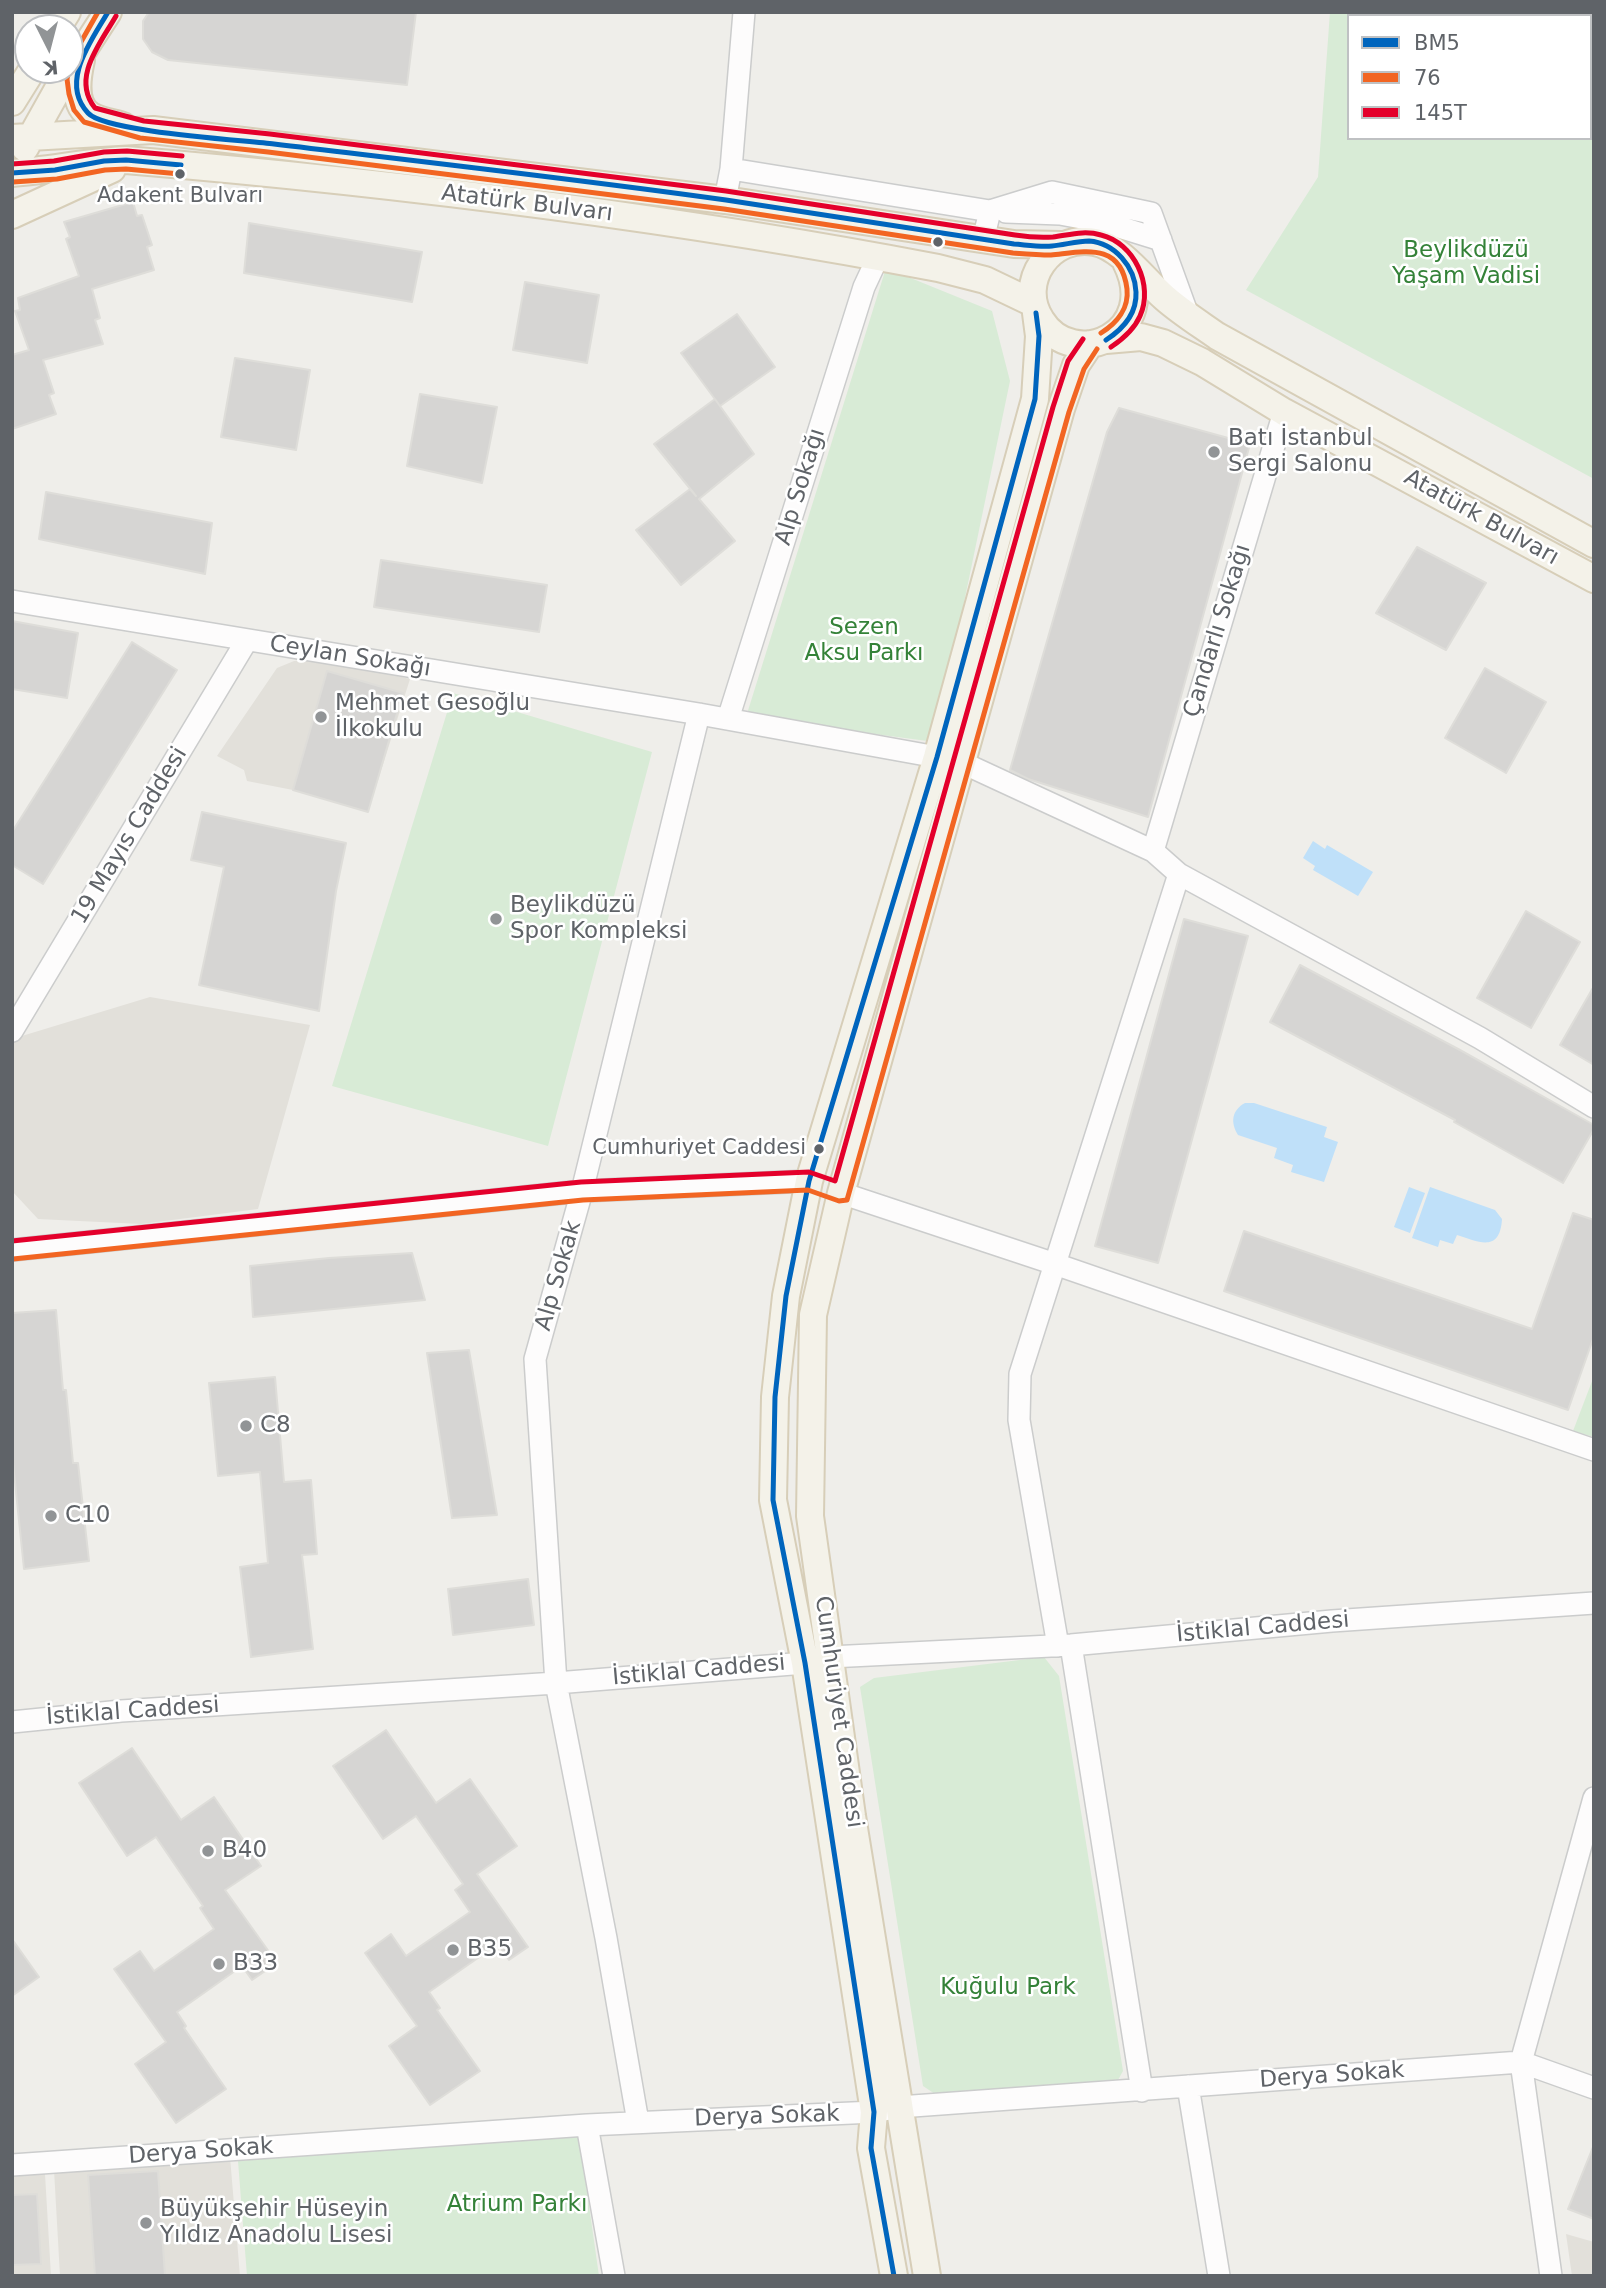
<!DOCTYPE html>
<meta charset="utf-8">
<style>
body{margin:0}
#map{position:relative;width:1606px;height:2288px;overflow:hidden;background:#efeeea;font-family:"DejaVu Sans",sans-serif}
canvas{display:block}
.frame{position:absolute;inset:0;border:14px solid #5f6368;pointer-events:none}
.legend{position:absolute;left:1347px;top:14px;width:245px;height:126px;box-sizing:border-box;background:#fff;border:2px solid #bfc1c3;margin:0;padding:9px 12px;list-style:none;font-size:21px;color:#5f6368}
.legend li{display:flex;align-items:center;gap:14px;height:35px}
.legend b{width:35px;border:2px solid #bfc1c3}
.north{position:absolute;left:14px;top:14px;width:70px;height:70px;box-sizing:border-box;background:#fff;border:2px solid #bfc1c3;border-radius:50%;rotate:174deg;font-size:19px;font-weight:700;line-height:28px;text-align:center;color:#5f6368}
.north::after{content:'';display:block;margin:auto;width:24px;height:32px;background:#919496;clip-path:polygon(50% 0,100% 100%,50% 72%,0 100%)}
</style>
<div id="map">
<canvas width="1606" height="2288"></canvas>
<div class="frame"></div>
<ul class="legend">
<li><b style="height:9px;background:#0065bd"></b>BM5</li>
<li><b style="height:9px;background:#f26522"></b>76</li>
<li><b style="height:9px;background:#e4002b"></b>145T</li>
</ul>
<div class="north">K</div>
</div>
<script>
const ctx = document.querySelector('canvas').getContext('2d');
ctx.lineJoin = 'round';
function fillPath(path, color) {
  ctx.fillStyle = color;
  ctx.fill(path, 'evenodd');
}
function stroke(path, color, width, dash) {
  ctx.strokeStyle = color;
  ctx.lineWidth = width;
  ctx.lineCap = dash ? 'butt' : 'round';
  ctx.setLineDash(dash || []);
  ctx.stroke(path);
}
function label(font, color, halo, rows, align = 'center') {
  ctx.font = font + ' "DejaVu Sans",sans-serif';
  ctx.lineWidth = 5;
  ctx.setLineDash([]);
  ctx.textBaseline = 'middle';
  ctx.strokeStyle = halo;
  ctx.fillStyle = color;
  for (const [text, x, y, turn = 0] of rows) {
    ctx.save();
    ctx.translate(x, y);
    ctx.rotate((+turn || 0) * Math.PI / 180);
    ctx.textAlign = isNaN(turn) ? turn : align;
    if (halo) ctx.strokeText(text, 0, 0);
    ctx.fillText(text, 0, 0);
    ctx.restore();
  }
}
const education = new Path2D(`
 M331 660 410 679 368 812 293 790 247 781 244 770 217 756 277 668 294 661Z
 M150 997 310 1025 258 1209 141 1224 38 1219 12 1191V1039Z
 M230 2157 240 2276H60L54 2170Z
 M45 2174 51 2276H12V2176Z
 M1566 2234 1594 2242V2276H1572Z`);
const green = new Path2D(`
 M1330 12H1594V479L1246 290 1318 177ZM1349 16H1590V138H1349Z
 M886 268 992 311 1010 381 935 742 746 717Z
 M453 693 652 752 548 1146 332 1086Z
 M1594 1376V1437L1573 1431Z
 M1044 1657 1059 1676 1123 2071 1118 2080 935 2094 923 2086 860 1687 874 1678Z
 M578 2128 599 2276H247L238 2161Z`);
const water = new Path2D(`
 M1313 841 1325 849 1327 845 1373 872 1358 896 1313 870 1315 866 1303 858Z
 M1245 1103H1254L1327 1127 1324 1137 1338 1142 1324 1182 1291 1172 1293 1165 1274 1158 1277 1148 1238 1135C1230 1122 1232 1110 1245 1103Z
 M1409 1187 1425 1193 1410 1233 1394 1227Z
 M1430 1187 1495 1210 1502 1219C1500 1253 1479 1242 1457 1235L1453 1244 1440 1240 1438 1247 1412 1238Z`);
const building = new Path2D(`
 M149 12H416L407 85 168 60 152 52 143 39V21Z
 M133 202 137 216 142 215 152 245 147 247 154 270 92 289 100 318 95 320 103 344 43 360 54 393 49 395 56 414 12 429V355L29 350 15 311 20 310 18 298 79 276 66 239 70 237 64 222Z
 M249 223 422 252 412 302 244 273Z
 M525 282 599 295 587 363 513 350Z
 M737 314 775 367 720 406 681 353Z
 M235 358 310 370 296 450 221 437Z
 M420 394 497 407 482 483 407 466Z
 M715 399 754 454 699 499 735 541 681 585 636 530 690 489 696 496 654 444Z
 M1119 408 1250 444 1148 817 1028 779 1010 770 1107 432Z
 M46 492 212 523 205 574 39 539Z
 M1417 547 1486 583 1446 650 1376 613Z
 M381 560 547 585 539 632 374 607Z
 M12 621 78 633 67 698 12 689Z
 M132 642 177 670 43 884 12 865V832Z
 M1485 668 1546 702 1506 773 1445 738Z
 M327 671 403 693 368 812 293 790Z
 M202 812 346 843 336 891 319 1011 199 985 224 867 191 860Z
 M1526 911 1580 942 1531 1028 1477 998Z
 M1184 919 1248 936 1158 1263 1095 1246Z
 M1300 965 1460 1050 1594 1125V1129L1563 1183 1454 1122 1455 1120 1270 1022Z
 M1594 986V1065L1560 1045Z
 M1573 1213 1594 1220V1336L1568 1410 1224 1291 1244 1231 1532 1329Z
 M412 1253 425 1300 253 1317 250 1266 329 1258Z
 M56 1310 63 1390H66L73 1463H78L89 1561 24 1569 12 1453V1313Z
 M469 1350 497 1515 452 1518 427 1353Z
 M275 1377 284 1482 311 1480 317 1554 302 1555 313 1649 251 1657 240 1567 268 1563 260 1472 218 1476 209 1383Z
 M528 1579 534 1625 453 1635 448 1589Z
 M386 1730 436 1803 470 1779 517 1846 477 1874 528 1947 509 1960 498 1944 429 1992 440 2008 437 2010 480 2071 430 2105 389 2046 417 2026 365 1953 391 1934 406 1956 470 1912 455 1890 463 1884 416 1816 383 1839 333 1766Z
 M132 1748 181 1820 214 1797 261 1866 225 1890 277 1963 252 1980 242 1966 177 2012 186 2026 184 2028 226 2089 176 2123 135 2064 166 2042 114 1969 140 1951 154 1971 214 1929 200 1908 203 1906 156 1837 127 1856 79 1783Z
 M12 1939 39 1977 12 1996Z
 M1593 2147 1594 2148V2219L1568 2209Z
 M158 2171 165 2276H95L88 2175Z
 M37 2194 41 2264 12 2265V2195Z`);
const minor = new Path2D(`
 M731 169 990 211 983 240
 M725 200 731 169 744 12
 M990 211 1052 192 1151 213 1188 315
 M1006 212 1060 214 1103 222 1161 240
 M12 601 699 714 937 757
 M728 719 864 287 878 257
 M963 763 1153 851 1179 874 1480 1038 1594 1107
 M1153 851 1284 412
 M12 1031 247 640
 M841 1193 1055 1264 1594 1450
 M12 1250 582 1191 809 1181
 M1071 1645 1142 2091
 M1058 1646 1019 1420 1020 1374 1179 874
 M12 1722 121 1711 556 1683 805 1663 830 1657 1071 1645 1332 1621 1594 1603
 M1188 2086 1219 2276
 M638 2122 606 1938 556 1683 535 1359 582 1191 699 714
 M587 2125 614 2276
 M12 2165 587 2125 874 2112 899 2107 1521 2062 1594 2088
 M1551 2276 1521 2062 1594 1798`);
const major = new Path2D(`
 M57 28 67 12
 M81 60C77 78 72 105 91 116 100 121 113 123 123 126
 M12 102 32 70
 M12 138 153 130 725 200 1014 244 1061 245
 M25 148 58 89 108 12
 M12 173C50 170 88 162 126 160 398 183 670 217 938 268L985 280 1033 303
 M12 215 112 169
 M1126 262C1162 333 1074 373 1041 320 1016 282 1051 233 1095 242 1121 247 1145 281 1165 298 1181 312 1200 324 1217 336L1594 544
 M1106 340 1141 337 1163 343 1202 362 1284 412 1594 579
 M894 2276 871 2148 874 2112 805 1663 773 1500 775 1397 786 1296 809 1181 937 757 1035 399 1039 336 1036 313
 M927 2276 852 1816 810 1516 813 1315 841 1193 1061 409 1076 365 1090 344`);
const bus1 = new Path2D(`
 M108 12C92 40 59 82 88 113 105 132 242 140 274 144 425 162 576 179 726 200 822 214 918 229 1014 244 1027 245 1039 247 1052 246 1064 245 1077 241 1089 241 1115 243 1135 267 1136 292 1137 313 1123 329 1106 340
 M12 173 55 170 104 161 126 160 181 165
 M894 2276 871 2148 874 2112 805 1663 773 1500 775 1397 786 1296 809 1181 937 757 1035 399 1039 336 1036 313`);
const bus2 = new Path2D(`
 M70 67 73 56 98 12
 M69 70 67 79 69 94 74 110 84 122 140 138 268 152 724 209 1013 253C1026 254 1038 255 1051 255 1083 252 1121 241 1127 289 1129 308 1117 323 1101 333
 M13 182 57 179 105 170 126 169 180 174
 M13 1259 583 1200 808 1190 839 1201 847 1200 1069 412 1084 369 1097 349`);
const bus3 = new Path2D(`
 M116 16C100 44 71 78 95 108L144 121 270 134 726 191 1015 235C1028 237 1040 238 1053 237 1069 235 1084 230 1101 235 1134 243 1154 285 1140 316 1134 330 1123 339 1111 347
 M12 164 54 161 104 152 127 151 182 156
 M12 1241 581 1182 809 1172 835 1181 1053 407 1068 361 1083 339`);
const markers = [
 [180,174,6,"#5f6368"],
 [938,242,6,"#5f6368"],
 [1214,452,7,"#919496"],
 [321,717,7,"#919496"],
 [496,919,7,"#919496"],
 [819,1149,6,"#5f6368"],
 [246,1426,7,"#919496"],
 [51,1516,7,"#919496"],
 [208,1851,7,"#919496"],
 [453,1950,7,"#919496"],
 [219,1964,7,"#919496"],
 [146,2223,7,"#919496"]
];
const busNames = [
 ["Adakent Bulvarı",180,197],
 ["Cumhuriyet Caddesi",806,1149,"right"]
];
const streetNames = [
 ["Atatürk Bulvarı",527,204,7],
 ["Alp Sokağı",801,487,-73],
 ["Atatürk Bulvarı",1481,518,29],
 ["Çandarlı Sokağı",1218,631,-73],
 ["Ceylan Sokağı",350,657,9],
 ["19 Mayıs Caddesi",130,836,-59],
 ["Alp Sokak",559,1276,-74],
 ["İstiklal Caddesi",1263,1628,-5],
 ["İstiklal Caddesi",699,1671,-5],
 ["İstiklal Caddesi",133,1712,-4],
 ["Cumhuriyet Caddesi",838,1712,82],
 ["Derya Sokak",1332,2076,-4],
 ["Derya Sokak",767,2117,-2],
 ["Derya Sokak",201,2152,-4]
];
const parkNames = [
 ["Beylikdüzü",1466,251],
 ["Yaşam Vadisi",1466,277],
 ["Sezen",864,628],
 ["Aksu Parkı",864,654],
 ["Kuğulu Park",1008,1988],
 ["Atrium Parkı",517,2205]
];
const poiNames = [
 ["Batı İstanbul",1228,439],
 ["Sergi Salonu",1228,465],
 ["Mehmet Gesoğlu",335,704],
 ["İlkokulu",335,730],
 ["Beylikdüzü",510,906],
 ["Spor Kompleksi",510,932],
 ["C8",260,1426],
 ["C10",65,1516],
 ["B40",222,1851],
 ["B35",467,1950],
 ["B33",233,1964],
 ["Büyükşehir Hüseyin",160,2210],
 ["Yıldız Anadolu Lisesi",160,2236]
];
fillPath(education, '#e2e0da');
fillPath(green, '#d8ebd6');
fillPath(water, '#bfe0f9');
fillPath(building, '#d6d5d3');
stroke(building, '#deddd9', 2);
stroke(minor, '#cbcccc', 24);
stroke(major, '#d7ceb8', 30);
stroke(minor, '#fdfcfc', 21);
stroke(major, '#f4f2e9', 26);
stroke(bus1, '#0065bd', 5);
stroke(bus2, '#f26522', 5);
stroke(bus3, '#e4002b', 5);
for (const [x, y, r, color] of markers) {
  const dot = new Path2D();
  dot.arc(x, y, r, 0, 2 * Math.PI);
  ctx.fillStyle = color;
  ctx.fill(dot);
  stroke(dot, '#fff', 2.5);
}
label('21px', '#5f6368', '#fff', busNames);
label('23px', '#5f6368', '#fff', streetNames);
label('23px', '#348238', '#fff', parkNames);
label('23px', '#5f6368', '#fff', poiNames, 'left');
</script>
